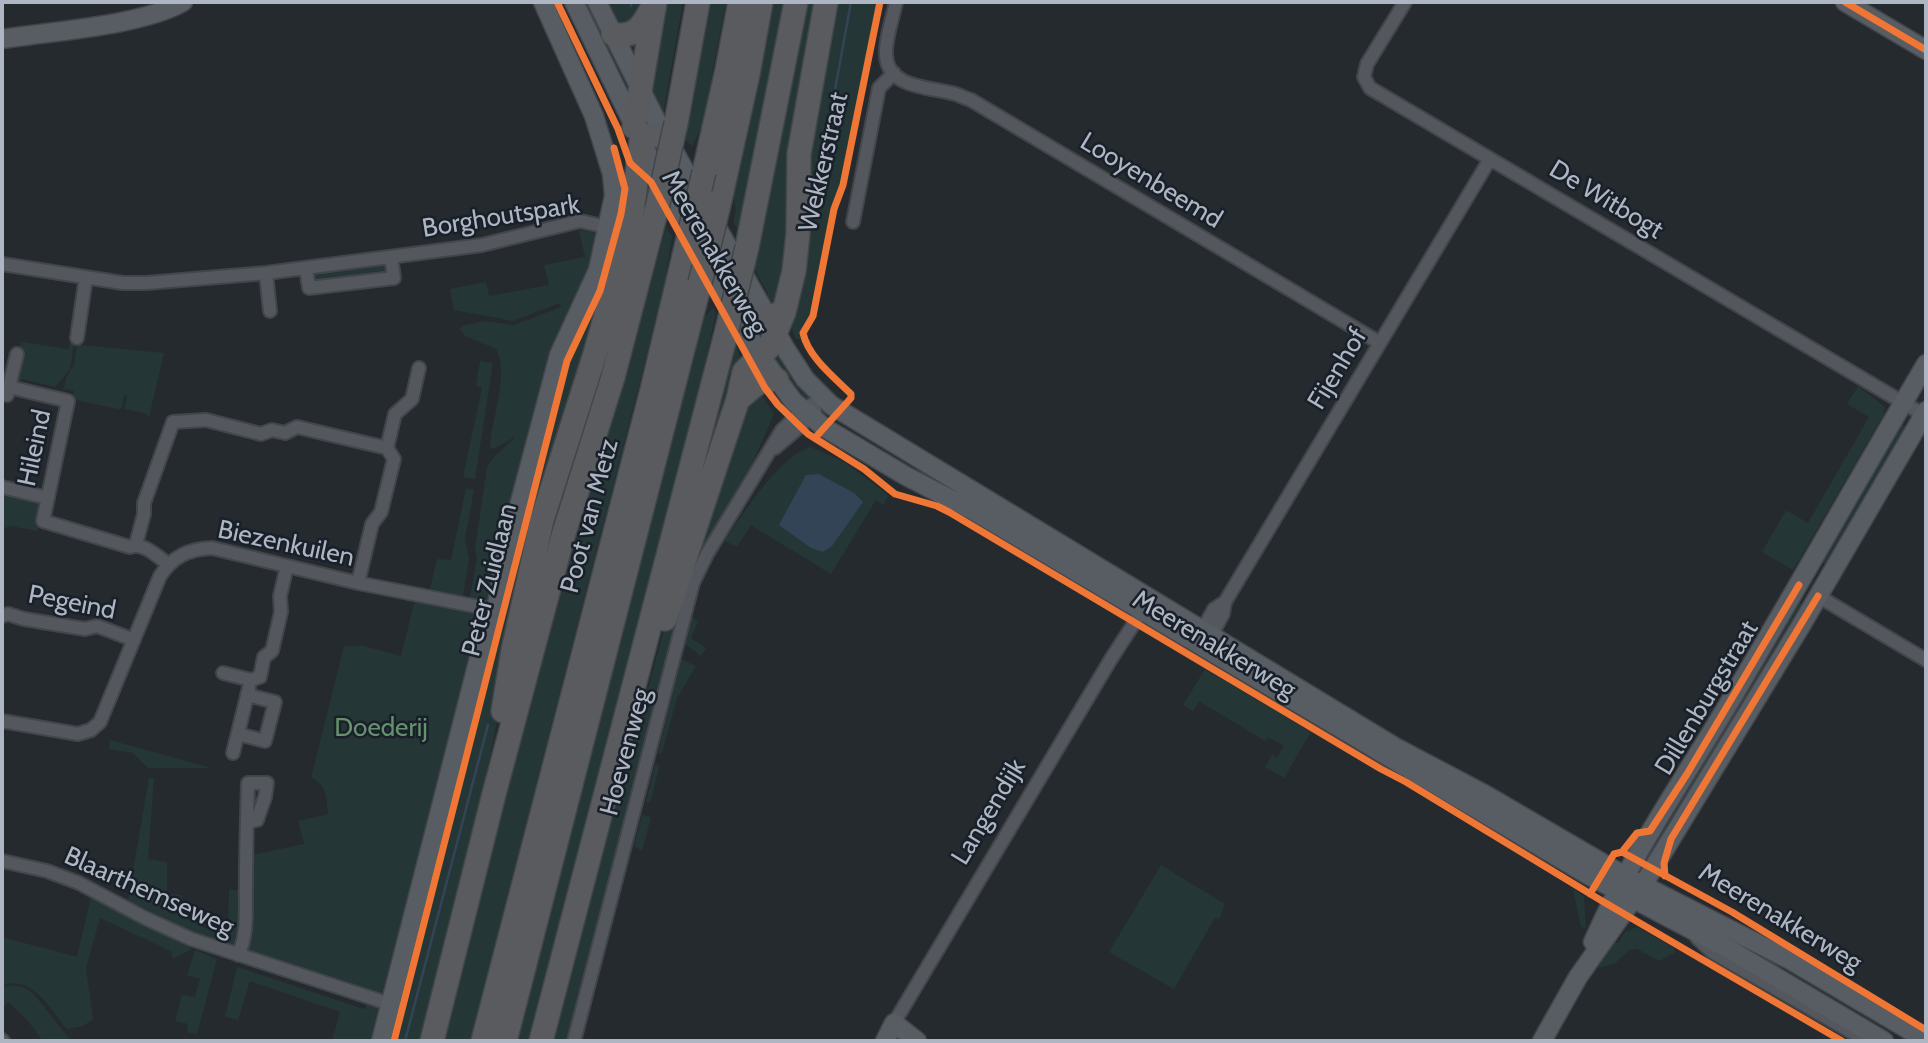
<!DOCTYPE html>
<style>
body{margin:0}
#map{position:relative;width:1928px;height:1043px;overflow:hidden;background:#252a2f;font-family:Cabin,sans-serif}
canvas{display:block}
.frame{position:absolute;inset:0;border:4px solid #adb6c2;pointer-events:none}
</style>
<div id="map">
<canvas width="1928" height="1043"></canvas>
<div class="frame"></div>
</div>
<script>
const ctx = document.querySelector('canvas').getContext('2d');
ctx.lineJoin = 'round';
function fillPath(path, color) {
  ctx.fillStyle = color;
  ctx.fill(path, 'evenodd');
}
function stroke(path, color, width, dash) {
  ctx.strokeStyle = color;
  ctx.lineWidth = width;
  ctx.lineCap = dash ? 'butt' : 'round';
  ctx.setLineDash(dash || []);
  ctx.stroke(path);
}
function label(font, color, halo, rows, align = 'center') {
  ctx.font = font + ' Cabin,sans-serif';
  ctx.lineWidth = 5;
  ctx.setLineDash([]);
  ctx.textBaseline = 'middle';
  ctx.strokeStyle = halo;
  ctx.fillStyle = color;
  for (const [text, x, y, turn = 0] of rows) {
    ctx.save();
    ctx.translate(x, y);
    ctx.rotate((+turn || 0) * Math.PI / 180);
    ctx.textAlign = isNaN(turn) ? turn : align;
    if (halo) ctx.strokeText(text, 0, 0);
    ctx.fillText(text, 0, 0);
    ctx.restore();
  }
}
const green = new Path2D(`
 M601 2H645L640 23 617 27Z
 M662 2H683L662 120 645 91Z
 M709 2H726L702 126 692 146 685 140Z
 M774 2H786L754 167 738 230 733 222 736 210 733 196 760 77Z
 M804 2H818L787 260 775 310 764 299 768 294 752 264Z
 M830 2H877L841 182 832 207 810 317 801 330 802 339H796L791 327V317L805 184Z
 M666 228 672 236 664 288 470 1041H443L555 607 623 380Z
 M579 230 601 234 487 600 470 597 477 558 475 548 487 468C492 455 506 448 516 436L494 449 490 448C491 418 510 376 496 349L465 336 460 329 462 326 483 321 514 325 561 307 559 303 513 321 454 310 450 289 486 282 489 296 549 285 544 265 585 257Z
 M386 263 389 267 388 275 312 283 313 272Z
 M599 302 518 613 481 802 419 1041H396L571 356Z
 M713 308 716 313 696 404 531 1041H517L704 318Z
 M73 325 77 326 70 369 55 387 22 379 19 386 11 384 21 342 69 349Z
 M80 326 84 327 81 345 164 353 149 417 145 413 125 409 127 395 124 396 122 408 118 409 72 399 74 391 65 389 63 391 67 376 74 365Z
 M732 343 737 346V351L744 364 689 538 712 410Z
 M777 347 807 391 810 402 807 404 784 381 771 355Z
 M480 361 493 363 475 479 463 477 482 388 476 385Z
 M1858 386 1885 407 1884 414 1793 570 1762 552 1786 510 1808 523 1869 417 1847 404Z
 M760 392 774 414 753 462 701 550 686 581 567 1041H548L571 955 598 871 663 633 747 405Z
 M1899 423 1909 429 1829 563H1822L1820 559Z
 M811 447 846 463 889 496 883 505 876 500 831 574 751 525 737 547 725 541C741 516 782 453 811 447Z
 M466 488 474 490 465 539 469 558 463 596 430 589 437 559 451 560Z
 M2 491 37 499V502L44 504 38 531 10 526 2 529Z
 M415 600 483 614 464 701 389 994 372 995 244 952 252 855 304 844 298 821 328 814C327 799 326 783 311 778L344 646H364L401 656Z
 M1797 602 1802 604 1801 607 1652 859 1645 854Z
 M692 616 698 622 691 638 706 648 701 656 685 644Z
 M681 659 696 666 677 698 662 753H658Z
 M1205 669 1311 732 1284 778 1265 767 1272 755 1277 758 1284 746 1268 737 1265 741 1199 701 1193 711 1183 705Z
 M110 740 212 768H148L133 753 109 749Z
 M655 764 660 765 650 803 646 802Z
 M149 778H154L148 859 167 862V894L182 895 184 908 202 910 203 928 228 929 229 890H241L240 946 236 949 192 932 128 900Z
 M642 815 651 817 642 851 634 846Z
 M1161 865 1225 904 1219 919 1215 918 1174 989 1109 952Z
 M1573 889 1584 896 1586 928 1581 927Z
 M91 897 192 949 173 959 171 951 100 918 86 968 93 1019 83 1026 67 1029C51 1010 31 973 2 986V937L77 957Z
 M1637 927 1674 948 1675 953 1659 961 1637 949 1630 950 1614 964 1598 968 1613 943H1618L1625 932Z
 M195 950 217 959 197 1034 187 1032 188 1024 175 1021 182 995 195 997 200 979 187 975Z
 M237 967 360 1008 365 1009 367 1001 379 1006 384 1013 376 1041H332L340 1012 250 981 238 1020 225 1017Z
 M10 985 23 987 33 993 71 1041H43L28 1021 8 1002 2 1011V988Z`);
const water = new Path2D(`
 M819 474 854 493 863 502 832 546 823 552 811 548 779 525 806 475Z`);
const stream = new Path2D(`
 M631 6 632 2
 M816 194 851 2
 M405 1041 488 725`);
const street = new Path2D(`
 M896 2C893 18 885 38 886 55 888 88 928 87 951 93 958 94 964 98 971 100L1380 343
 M1405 2 1367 64 1364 77 1370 88 1924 415
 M853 222 879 88 894 73
 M2 264 123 283H146L266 273 482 245 580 221 607 227
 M306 268 309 288 394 278 391 257
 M266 273 270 311
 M77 338 86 277
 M9 387 17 354
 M2 394 7 395 9 387 68 401 43 521 130 547C143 542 157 556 168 564
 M387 448 395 414 412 399 419 368
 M775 448 811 417 815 410
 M2 487 48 498
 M136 544 144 514V503L173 422 206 420 261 434 272 430 285 433 297 427 387 448 394 459 381 512 372 524 358 583
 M1818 596 1926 660
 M2 616 8 614 24 619 85 629 97 626 134 640
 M1203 629 1214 609 1225 602 1490 159
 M1212 634 1223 614 1225 602
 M223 673 251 680 260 677 264 657 272 651 281 612 280 596 287 566
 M2 721 78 734 91 730 100 722 160 576C173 556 189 549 212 548L358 583 495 610
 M238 734 265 741 275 702 247 695
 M233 753 249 688
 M2 861 47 871 79 883 145 918 191 939 396 1006
 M1697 938 1712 952 1867 1041
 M238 955C249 934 245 905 246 881 246 848 247 816 248 783H267L265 797 257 820 247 822
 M894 1023 1111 659 1142 611
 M2 1040 3 1041
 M574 1041 693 583 707 554 782 430 803 410 822 398`);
const secondary = new Path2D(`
 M574 2 655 169 735 313 761 356 793 401 825 428 906 476 972 510 1588 875 1734 952 1884 1041
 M597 2 654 116 785 348 805 379 831 405 1395 747 1486 795 1625 876 1790 960 1926 1040
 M1845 2 1926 50
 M2 39C52 31 141 26 183 2
 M1593 942C1630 857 1682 782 1729 703 1796 590 1860 476 1926 364
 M381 1041 483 642C494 621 500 597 501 573L559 355 598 270 614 196 612 174 594 116 543 2
 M885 1041 894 1023 917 1041
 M1542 1041 1578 977 1643 885 1802 624 1926 411`);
const highway = new Path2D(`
 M613 34C635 39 643 25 652 8
 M676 123 698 2
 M634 127 655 2
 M704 172 727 70 740 2
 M720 200 748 74 761 2
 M747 247 796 2
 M735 313 759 320 784 312
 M738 399C752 389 758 377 777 380
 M665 619 738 399 744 372 770 346 784 312 794 271 798 234 799 154 826 2
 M503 711 513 650 542 520 594 357 620 266 633 207 641 141C649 130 658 135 668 140
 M432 1041 494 794 563 536 613 377 657 208
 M483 1041 652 390 684 256
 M505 1041 700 283
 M541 1041 727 330`);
const highwayBridge = new Path2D(`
 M657 208 676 123
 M684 256 704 172
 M700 283 720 200
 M727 330 747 247`);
const cycleway = new Path2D(`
 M557 2 618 129 630 163 651 182 765 388 778 405 808 434 864 469 895 494 937 506 949 512 1381 769 1406 782 1602 901 1842 1041
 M1845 2 1926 50
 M815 438 851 398V394C835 378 808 357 803 333L813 316 834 209 843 185 880 2
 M1622 852 1732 912 1926 1030
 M1665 876 1664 863 1671 839 1818 596
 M1590 894 1614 854 1622 852 1637 833 1650 831 1687 774 1799 585
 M394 1041 567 361 600 291 621 214 625 189 614 148`);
const streetNames = [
 ["Wekkerstraat",824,162,-77],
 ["Looyenbeemd",1151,181,31],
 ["De Witbogt",1606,200,31],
 ["Borghoutspark",501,217,-9],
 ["Meerenakkerweg",714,253,60],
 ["Fijenhof",1338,369,-59],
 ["Hileind",35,448,-78],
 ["Poot van Metz",590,516,-75],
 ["Biezenkuilen",286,544,12],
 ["Peter Zuidlaan",490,580,-76],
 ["Pegeind",72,603,11],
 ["Meerenakkerweg",1214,645,31],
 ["Dillenburgstraat",1707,698,-59],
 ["Hoevenweg",626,752,-75],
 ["Langendijk",989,812,-59],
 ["Blaarthemseweg",149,892,24],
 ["Meerenakkerweg",1780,918,31]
];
const parkNames = [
 ["Doederij",381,728]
];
fillPath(green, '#253636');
fillPath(water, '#334457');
stroke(stream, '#334457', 2.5);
stroke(street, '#42464a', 16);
stroke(secondary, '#42464a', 21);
stroke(highway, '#41464b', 26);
stroke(street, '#54585e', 12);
stroke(secondary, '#585c63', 18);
stroke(highway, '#595b5e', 23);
stroke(highwayBridge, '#41464b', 26, []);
stroke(highwayBridge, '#595b5e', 23);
stroke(cycleway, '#f07635', 7);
label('26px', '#adb6c2', '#192029', streetNames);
label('26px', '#66916e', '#192029', parkNames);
</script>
